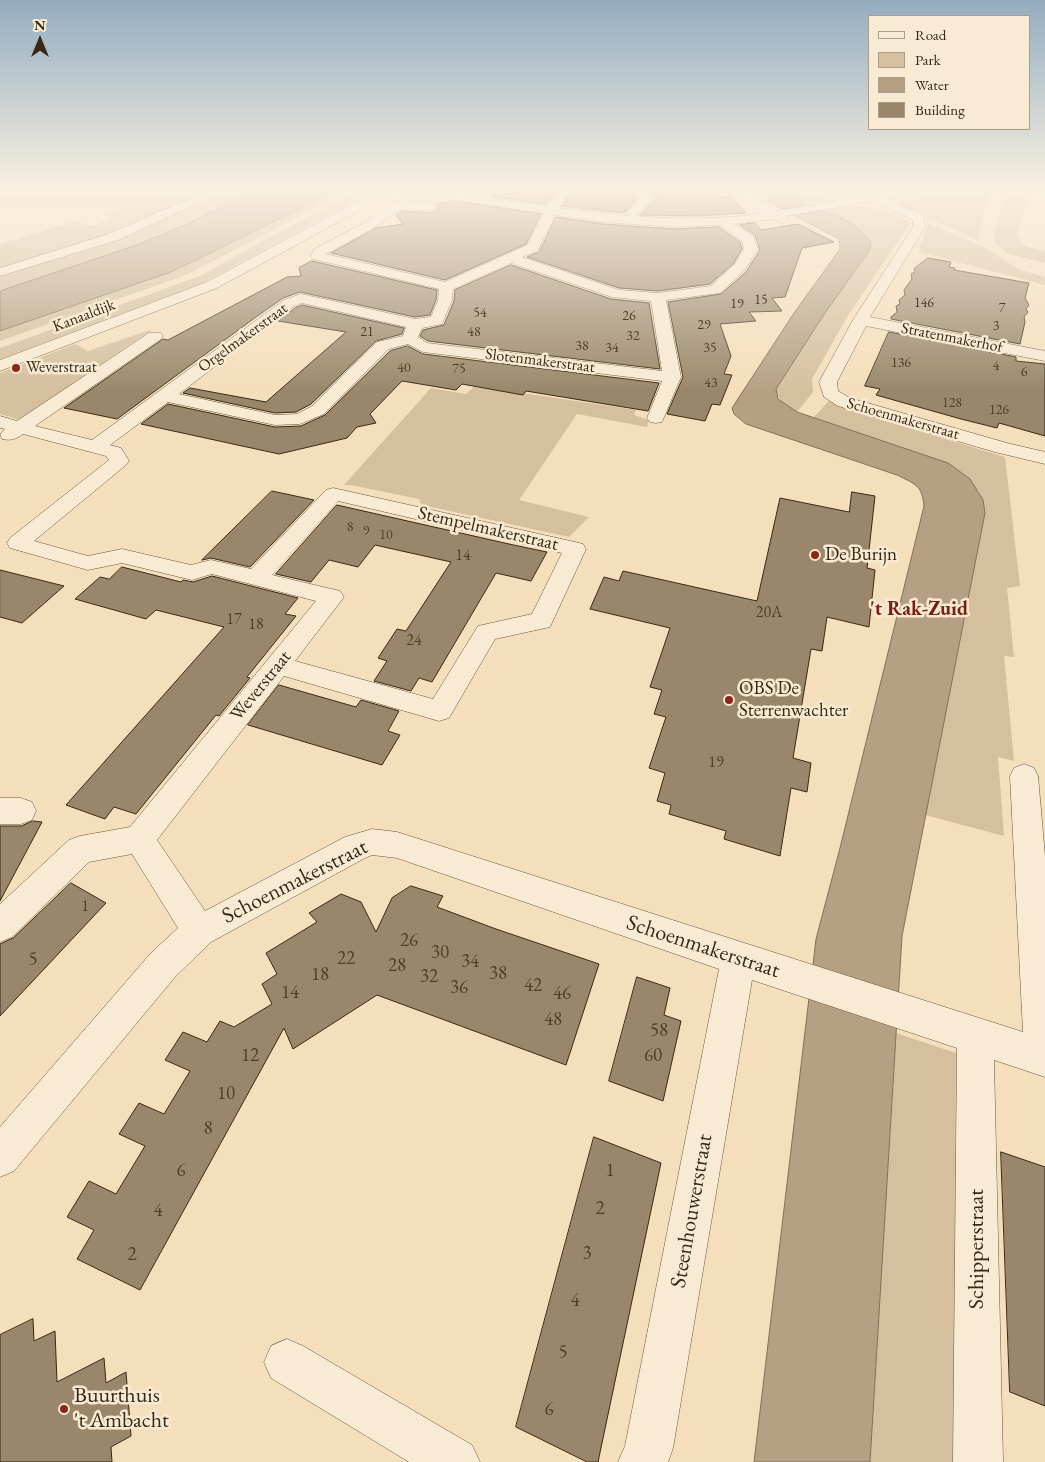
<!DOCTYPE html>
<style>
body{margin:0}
#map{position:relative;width:1045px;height:1462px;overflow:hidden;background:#f5debc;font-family:"EB Garamond",serif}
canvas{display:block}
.legend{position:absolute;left:868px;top:15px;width:162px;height:115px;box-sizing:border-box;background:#f8ead3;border:1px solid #ab9d87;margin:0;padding:6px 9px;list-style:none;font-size:15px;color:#382914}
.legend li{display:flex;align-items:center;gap:10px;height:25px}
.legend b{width:25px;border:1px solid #ab9d87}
.north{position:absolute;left:15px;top:15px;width:50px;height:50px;-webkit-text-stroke:4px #f8ead3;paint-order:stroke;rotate:0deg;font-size:14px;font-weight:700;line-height:20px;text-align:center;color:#382914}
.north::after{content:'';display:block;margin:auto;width:18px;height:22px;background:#382914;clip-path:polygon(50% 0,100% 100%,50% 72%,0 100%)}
</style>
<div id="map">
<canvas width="1045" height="1462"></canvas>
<ul class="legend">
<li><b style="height:6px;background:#f8ead3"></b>Road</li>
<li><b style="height:14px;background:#d5bf9f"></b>Park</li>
<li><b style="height:14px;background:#b5a083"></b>Water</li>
<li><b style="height:14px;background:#9a876b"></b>Building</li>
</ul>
<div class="north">N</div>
</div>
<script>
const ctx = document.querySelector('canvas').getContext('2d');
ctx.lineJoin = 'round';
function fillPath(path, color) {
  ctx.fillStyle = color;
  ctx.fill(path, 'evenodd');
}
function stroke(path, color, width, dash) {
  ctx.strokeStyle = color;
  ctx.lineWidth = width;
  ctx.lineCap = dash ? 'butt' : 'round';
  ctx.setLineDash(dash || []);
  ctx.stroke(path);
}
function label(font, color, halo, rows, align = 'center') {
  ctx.font = font + ' "EB Garamond",serif';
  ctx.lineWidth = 5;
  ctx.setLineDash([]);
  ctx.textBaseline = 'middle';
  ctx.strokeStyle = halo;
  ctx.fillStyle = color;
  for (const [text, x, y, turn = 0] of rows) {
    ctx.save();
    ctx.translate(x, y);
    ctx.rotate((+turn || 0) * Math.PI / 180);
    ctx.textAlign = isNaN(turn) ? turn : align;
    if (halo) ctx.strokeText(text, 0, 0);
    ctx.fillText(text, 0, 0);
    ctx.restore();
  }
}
const green = new Path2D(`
 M167 187H219L155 216 96 239 0 268V244L75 221 92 226 111 218 100 215 119 208 0 209V197H146Z
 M237 187H262L190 223 137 245 0 291V276L101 246Z
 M345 187H356L186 275 0 341V331L171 272Z
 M367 187H380L201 284 0 359V348L200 276 283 230Z
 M800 187H903L807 203 802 201 796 194Z
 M981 187 991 191 985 206 978 240 898 204 900 201Z
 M1004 197 1028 199 1017 236 1024 246 1045 251V263L1008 254 995 243V232Z
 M851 206C874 206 891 212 911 222L849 314 812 379 813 392 797 412C785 405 779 403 776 389L825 313 869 251 871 242 845 219 824 210Z
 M927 223 984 247 1018 269 1045 277V285L919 252Z
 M153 329 20 420 0 414V373L75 344 88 351Z
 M475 386 636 410 634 415 649 420 647 427 577 414 519 500 589 517 569 537 422 505 419 499 351 485H344L431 388 466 394Z
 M829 401 841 407 1005 457 1020 586 1007 588 1014 657 1004 656 1014 761 998 757 1004 836 925 815 985 513 948 463 813 418Z
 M896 1033 956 1053 954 1462H870Z`);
const water = new Path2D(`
 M262 187H345L171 272 0 331V291L137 245 190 223Z
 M775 187H800L796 194C805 208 829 211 844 219 855 225 863 233 871 242L869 251 825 313 776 389 778 399 797 412 948 463 970 479 983 500 985 513 902 936 870 1462H754L816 939 840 848 924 506C922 485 915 484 897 475L746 424 734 414 732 408 794 313 840 249 839 239 767 201 769 195Z`);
const building = new Path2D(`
 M528 187H560L546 204 491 196 528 191Z
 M576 187H628L626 192 638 198 624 213 562 206Z
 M646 187H715L719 197H732L746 213 698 216 640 215 658 196 655 192 645 189Z
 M453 201 541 214 526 244 445 280 331 253 376 228 403 224 396 215 402 211 431 213 439 208 436 204Z
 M556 217 603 224 673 229 719 227 740 242 742 249 733 264 710 284 658 291 619 288 527 257 539 252Z
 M755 223 761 230 798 224 834 242 802 248 785 297 772 298 782 311 749 312 756 321 720 324 731 356 724 374 732 375 720 405 712 404 705 421 667 414 683 377 668 302 721 294 746 272 760 250 755 235 740 225Z
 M928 258 951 262 949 267 955 268 954 270 1029 283 1025 298 1029 305 1026 309 1028 312 1024 317 1025 322 1020 344 891 319V317L897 312 896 306 900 304 899 300 905 295 904 290 912 279 911 274 915 272 914 269Z
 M312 261 437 290 436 300 430 315 415 317 300 292 283 298 256 317 117 419 64 408 163 339 168 340 287 277 301 276 299 268Z
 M511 265 611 299 649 303 660 369 428 341 420 336 423 330 444 325 454 301 455 290Z
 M302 305 404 328 402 334 376 341 311 404 296 412 275 413 183 393 190 388 266 402 346 332 278 321 295 308Z
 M889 332 1016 357V361L1045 364V436L999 423 997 428 961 419 876 395 880 389 865 386Z
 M408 346 423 354 659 383 648 411 526 391 523 395 462 384 456 390 402 381 370 414 376 423 357 427 347 438 279 454 141 424 168 404 275 427 301 426 325 415 390 351Z
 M272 491 314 500 250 567 211 558 202 560Z
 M852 492 875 496 867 568 875 570 869 627 827 617 822 651 811 649 793 758 811 763 807 792 791 788 780 856 724 839 726 831 669 814 671 805 657 801 665 773 649 768 666 717 654 714 662 690 650 687 670 628 590 609 604 577 619 581 623 571 757 601 780 498 849 512Z
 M337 505 509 544 547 552 531 581 496 573 432 682 419 678 411 691 374 681 387 661 378 658 397 629 406 631 451 562 375 545 358 567 329 560 311 582 276 574Z
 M122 567 181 582 183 580 193 582 212 576 298 598 285 614 296 616 247 677 250 678 219 716 216 715 136 814 114 807 105 819 66 805 224 627 156 610 146 619 75 599 100 577 109 579Z
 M0 570 64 586 22 623 0 617Z
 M279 685 356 707 361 700 399 711 388 731 400 735 382 765 248 725Z
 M33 821 42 822 0 901V826H21Z
 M71 883 106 903 0 1016V944L13 938Z
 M411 886 443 896 437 907 496 929 599 964 566 1065 377 995 293 1049 284 1028 140 1290 77 1259 94 1230 67 1217 89 1181 116 1194 145 1146 119 1134 139 1103 164 1114 190 1071 165 1060 183 1032 207 1042 220 1021 234 1027 272 1004 262 984 277 974 266 953 317 922 309 913 341 894 361 902 376 932 392 898Z
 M637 977 670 988 664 1015 681 1021 663 1101 609 1081Z
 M594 1137 661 1163 598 1462H587L516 1427Z
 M1001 1152 1045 1167V1406L1010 1392Z
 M33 1319 34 1341 55 1331 57 1382 104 1358 106 1383 126 1372 131 1436 111 1447 112 1462H0V1335Z`);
const minor = new Path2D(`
 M217 187H233L118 240 0 276V268L108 234Z
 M384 187H417L547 206 562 187H574L559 208 630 216 626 213 642 197 629 193 627 191 631 187H644L641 190 654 194 656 196 636 216H633C676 219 720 220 762 213L728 187H742L776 211 916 187H943L937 190 887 199 923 215 925 227 870 317 1045 351V361L866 326 837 382 838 391 850 398 1007 443 1045 452V464L995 452 838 406 824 397 819 382 853 320 913 227V220L873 201 787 216 789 219 783 223 773 219 735 224 753 236 758 249 744 271 720 293 666 300 681 377 662 422 656 423 650 422 647 418 662 381 423 352 408 344 389 349 324 414 300 424 275 425 168 402 110 445 121 448 129 461 126 465 34 541 88 556 122 549 191 565 211 560 251 569 326 490 333 488 575 542 583 544 586 549 550 627 495 639 449 718 439 721 284 676 157 840 205 911 345 837 372 829 397 832 1023 1032 1010 776 1014 768 1024 764 1034 768 1038 776 1045 856V1077L994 1060 1003 1462H953L957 1048 752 980 673 1448 668 1462H618L625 1446 719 969 397 858 372 855 365 858 211 942 175 977 14 1171 0 1177V1127L151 953 178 928 132 854 89 862 12 937 0 942V904L69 840 80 836 130 827 316 601 212 574 192 580 122 563 88 570 10 548 7 543 10 538 109 460 106 456 23 434C16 439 11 441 2 439L0 434 5 429 0 428V416L17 421 149 333H161L163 336 161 339 35 426 92 440 284 300 301 294 415 319 431 317 438 300 439 289 313 259 311 256 314 249 362 224 393 203 405 200 431 203 437 207 431 211 401 209 370 230 326 254 445 282 527 245 544 213 395 191 217 288 0 371V360L207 282ZM555 215 603 222 673 227 720 225 742 241 744 249 734 265 711 286 658 293 619 290 522 257 537 251ZM511 263 612 297 651 301 662 371 427 343 418 337 422 328 442 324 452 300 453 289ZM302 303 406 327 403 336 377 342 312 406 297 414 275 415 179 394 294 306ZM338 501 562 553 532 614 478 626 433 699 295 661 344 597 340 591 272 575Z
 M0 798H21L32 802 36 811 32 820 21 824H0Z
 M287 1339 303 1346 472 1445 480 1462H409L271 1378 264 1362 271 1346Z`);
const markers = [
 [16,368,5,"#8f2418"],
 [815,555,5,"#8f2418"],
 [729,700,5,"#8f2418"],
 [64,1409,5,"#8f2418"]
];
const farNumbernames = [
 ["15",761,300],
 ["146",924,303],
 ["19",737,304],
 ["7",1002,308],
 ["54",480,313],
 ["26",629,316],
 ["29",704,325],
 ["3",996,326],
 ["21",367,332],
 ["48",474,332],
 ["32",633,336],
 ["38",582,346],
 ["34",612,348],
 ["35",710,348],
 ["136",901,363],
 ["4",996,366],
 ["40",404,368],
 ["75",459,369],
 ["6",1024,372],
 ["43",711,383],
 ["128",952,403],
 ["126",999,410],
 ["8",350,527],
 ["9",366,531],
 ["10",386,535]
];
const farStreetnames = [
 ["Kanaaldijk",84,316,-21],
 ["Orgelmakerstraat",243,338,-36],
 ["Stratenmakerhof",952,338,11],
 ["Slotenmakerstraat",540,361,7],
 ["Schoenmakerstraat",903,419,16]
];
const farPoinames = [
 ["Weverstraat",26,368]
];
const numberNames = [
 ["14",463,556],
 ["20A",769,613],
 ["17",234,620],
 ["18",256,625],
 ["24",414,641],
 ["19",716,763],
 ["1",85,907]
];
const streetNames = [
 ["Stempelmakerstraat",488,529,13],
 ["Weverstraat",261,686,-51]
];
const poiNames = [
 ["De Burijn",825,555],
 ["OBS De",739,689],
 ["Sterrenwachter",739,711]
];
const nearNumbernames = [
 ["26",409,941],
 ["30",440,953],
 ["22",346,959],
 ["5",33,960],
 ["34",470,962],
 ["28",397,966],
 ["38",498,974],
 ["18",320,975],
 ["32",429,977],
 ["42",533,986],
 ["36",459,988],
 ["14",290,993],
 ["46",562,994],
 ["48",553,1020],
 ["58",659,1031],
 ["12",250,1056],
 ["60",653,1056],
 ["10",226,1094],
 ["8",208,1129],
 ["6",181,1171],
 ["1",610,1171],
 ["2",600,1209],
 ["4",158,1211],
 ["3",587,1254],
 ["2",132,1255],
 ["4",575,1301],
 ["5",563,1353],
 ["6",549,1410]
];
const neighbourhoodNames = [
 ["'t Rak-Zuid",919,610]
];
const nearStreetnames = [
 ["Schoenmakerstraat",295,882,-27],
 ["Schoenmakerstraat",703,947,18],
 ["Steenhouwerstraat",692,1211,-80],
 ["Schipperstraat",977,1249,-90]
];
const nearPoinames = [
 ["Buurthuis",74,1396],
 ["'t Ambacht",74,1421]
];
fillPath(green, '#d5bf9f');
fillPath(water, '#b5a083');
stroke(water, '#837057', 1);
fillPath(building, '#9a876b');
stroke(building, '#382914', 1);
stroke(minor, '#67563e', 1);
fillPath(minor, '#f8ead3');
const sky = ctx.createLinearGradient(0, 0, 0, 392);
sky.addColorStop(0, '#93acc0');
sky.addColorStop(0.48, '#faf0e1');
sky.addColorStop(1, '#faf0e100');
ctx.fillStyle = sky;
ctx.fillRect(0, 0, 1045, 392);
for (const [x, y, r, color] of markers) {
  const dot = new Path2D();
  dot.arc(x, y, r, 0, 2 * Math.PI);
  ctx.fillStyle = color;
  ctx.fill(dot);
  stroke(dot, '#f8ead3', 2);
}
label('14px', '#50402a', null, farNumbernames);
label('16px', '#382914', '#f8ead3', farStreetnames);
label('16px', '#382914', '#f8ead3', farPoinames, 'left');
label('16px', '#50402a', null, numberNames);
label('19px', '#382914', '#f8ead3', streetNames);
label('19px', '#382914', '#f8ead3', poiNames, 'left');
label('19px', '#50402a', null, nearNumbernames);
label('bold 20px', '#7a1f14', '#f8ead3', neighbourhoodNames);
label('22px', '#382914', '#f8ead3', nearStreetnames);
label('22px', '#382914', '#f8ead3', nearPoinames, 'left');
</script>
